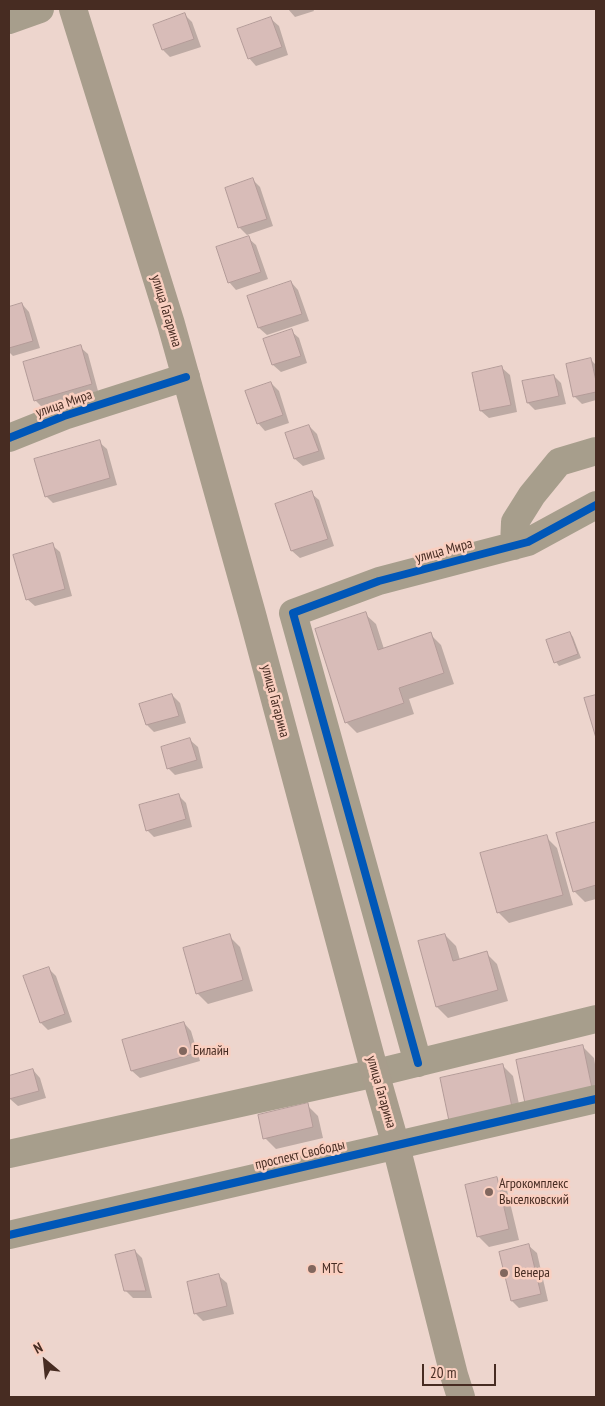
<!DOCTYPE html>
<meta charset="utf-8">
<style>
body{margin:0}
#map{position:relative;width:605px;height:1406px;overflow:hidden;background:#edd5cd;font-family:"PT Sans Narrow",sans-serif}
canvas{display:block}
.frame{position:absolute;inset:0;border:10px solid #472c22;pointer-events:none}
.north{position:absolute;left:20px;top:1336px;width:50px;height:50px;-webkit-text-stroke:4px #facfc0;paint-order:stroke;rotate:332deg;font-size:14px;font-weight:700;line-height:20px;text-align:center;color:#472c22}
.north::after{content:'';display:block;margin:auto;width:18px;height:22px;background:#472c22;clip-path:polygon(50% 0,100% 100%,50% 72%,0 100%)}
.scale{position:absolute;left:422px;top:1364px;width:74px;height:22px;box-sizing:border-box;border:2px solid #472c22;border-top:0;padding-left:6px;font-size:15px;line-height:18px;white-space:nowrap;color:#472c22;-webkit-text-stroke:4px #facfc0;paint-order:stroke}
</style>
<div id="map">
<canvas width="605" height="1406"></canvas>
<div class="frame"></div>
<div class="north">N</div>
<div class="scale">20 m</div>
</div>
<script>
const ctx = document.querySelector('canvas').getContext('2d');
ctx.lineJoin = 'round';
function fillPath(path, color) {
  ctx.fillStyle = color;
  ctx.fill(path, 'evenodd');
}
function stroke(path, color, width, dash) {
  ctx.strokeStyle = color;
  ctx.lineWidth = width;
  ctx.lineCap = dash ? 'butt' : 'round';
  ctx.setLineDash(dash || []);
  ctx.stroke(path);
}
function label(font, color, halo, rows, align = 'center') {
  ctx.font = font + ' "PT Sans Narrow",sans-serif';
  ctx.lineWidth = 5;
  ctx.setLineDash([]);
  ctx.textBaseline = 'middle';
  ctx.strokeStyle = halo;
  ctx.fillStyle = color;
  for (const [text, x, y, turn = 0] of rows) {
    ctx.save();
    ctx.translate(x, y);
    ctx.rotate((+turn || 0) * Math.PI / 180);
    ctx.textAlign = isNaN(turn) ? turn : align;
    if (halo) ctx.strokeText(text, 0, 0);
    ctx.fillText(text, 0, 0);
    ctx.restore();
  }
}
const shadow = new Path2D(`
 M288 9H313L314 11 295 17Z
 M185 15 192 22 201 47 170 57 163 50 155 25Z
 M271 19 279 26 288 55 256 66 249 58Z
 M252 179 260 187 273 226 247 235 240 228 226 188Z
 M248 238 256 245 268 279 236 290 229 282Z
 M291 282 298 290 309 321 267 335 259 328 249 297Z
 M22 304 29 312 40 348 13 356 9 352V308Z
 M291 331 299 338 307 363 281 372 273 365 264 340Z
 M80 347 88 354 98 391 43 408 35 400Z
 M591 360 596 365V400L582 404 574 396Z
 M502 368 510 375 517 412 489 418 481 411Z
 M554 376 561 383 566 404 535 410 528 403Z
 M271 383 279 391 289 423 265 431 258 423Z
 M309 426 317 434 325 459 303 466 295 459 287 434Z
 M99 442 107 449 117 485 53 503 46 496Z
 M311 493 319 500 334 546 300 558 292 551 277 505Z
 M52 545 60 552 72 596 35 606 27 599Z
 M365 614 376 624 384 649 430 634 441 645 454 684 409 699 414 714 357 733 346 722Z
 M570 633 573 637 581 658 559 666 556 662Z
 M172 695 180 703 186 723 154 732 147 725Z
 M190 740 198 747 203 768 175 775 168 768Z
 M178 795 186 803 192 827 154 837 147 830Z
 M596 824V899L585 902 574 891 558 834Z
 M546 837 557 848 573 905 509 923 498 912Z
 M445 935 456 946 460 960 486 953 497 964 508 1001 448 1018 437 1007 419 942Z
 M229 936 240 947 253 991 208 1004 197 993Z
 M49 969 56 976 72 1022 48 1030 41 1023 25 977Z
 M184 1023 191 1031 200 1061 140 1078 132 1071 124 1041Z
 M583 1047 594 1058 596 1070V1105L527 1107Z
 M502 1065 513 1076 522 1118 441 1079Z
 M33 1070 40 1078 46 1098 18 1106 10 1099 9 1094V1077Z
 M307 1105 318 1116 323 1138 276 1149 265 1138Z
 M496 1179 507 1190 519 1240 489 1247 478 1236Z
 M529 1246 537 1253 548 1301 519 1308 512 1301 501 1253Z
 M135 1251 142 1258 152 1298H133L125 1290Z
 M219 1276 227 1283 234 1314 203 1321 195 1313Z`);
const building = new Path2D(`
 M185 13 194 39 162 50 153 25Z
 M271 17 282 47 248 59 237 29Z
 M253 178 267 219 238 228 225 188Z
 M249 236 261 272 228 283 216 247Z
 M291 281 302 314 258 328 247 296Z
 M22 303 33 341 9 348V307Z
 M292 329 301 356 272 365 263 339Z
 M81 345 92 384 34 401 23 362Z
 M591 358 596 381V392L573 397 566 364Z
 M502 366 511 405 480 411 472 373Z
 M554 375 559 396 527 403 522 381Z
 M271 382 283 415 257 424 245 391Z
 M309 425 319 451 294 459 285 433Z
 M100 440 110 478 45 497 34 459Z
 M312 491 328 539 291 551 275 504Z
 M53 543 65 589 26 600 13 555Z
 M366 612 378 650 431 632 444 673 399 688 404 703 345 723 315 629Z
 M570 632 578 654 554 663 546 640Z
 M172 694 179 716 146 725 139 704Z
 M596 695V738L584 698Z
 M190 738 197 760 167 769 161 747Z
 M179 794 186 819 146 831 139 805Z
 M596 822V885L573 892 556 833Z
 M547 835 563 895 497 913 480 853Z
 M230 934 243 980 196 994 183 948Z
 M445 934 453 961 487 951 498 990 436 1007 418 941Z
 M49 967 65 1014 40 1023 23 976Z
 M184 1022 193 1054 131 1071 122 1040Z
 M583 1045 593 1093 526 1108 516 1060Z
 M503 1064 512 1107 449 1121 440 1078Z
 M33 1069 39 1091 9 1099V1076Z
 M308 1103 313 1127 263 1139 258 1115Z
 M497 1177 509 1229 477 1237 465 1185Z
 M529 1244 541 1294 511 1301 499 1252Z
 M135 1250 146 1291H124L115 1255Z
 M219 1274 227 1306 194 1314 187 1282Z`);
const street = new Path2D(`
 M9 20 40 9
 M9 438 64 416 186 377
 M514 546 515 522 532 495 559 462 596 451
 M418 1063 293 613 379 581 528 542 596 505
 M9 1154 376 1073 596 1019
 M9 1235 596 1099`);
const secondary = new Path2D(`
 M73 9 171 324 252 614 371 1058 396 1146 454 1375 461 1397`);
const cycleway = new Path2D(`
 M9 438 64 416 186 377
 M418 1063 293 613 379 581 528 542 596 505
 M9 1235 596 1099`);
const markers = [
 [183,1051,5,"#81675e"],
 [489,1192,5,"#81675e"],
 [312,1269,5,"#81675e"],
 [504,1273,5,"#81675e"]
];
const streetNames = [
 ["улица Гагарина",166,311,73],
 ["улица Мира",64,404,-19],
 ["улица Мира",444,551,-15],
 ["улица Гагарина",275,701,75],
 ["улица Гагарина",381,1092,74],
 ["проспект Свободы",300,1155,-13]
];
const poiNames = [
 ["Билайн",193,1051],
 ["Агрокомплекс",499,1184],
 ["Выселковский",499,1200],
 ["МТС",322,1269],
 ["Венера",514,1273]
];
fillPath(shadow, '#0003');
fillPath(building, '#d8bcb8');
stroke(building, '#b39b98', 1);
stroke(street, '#a79e8c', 28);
stroke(secondary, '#a89d8c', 28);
stroke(cycleway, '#0057b8', 8);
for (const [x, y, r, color] of markers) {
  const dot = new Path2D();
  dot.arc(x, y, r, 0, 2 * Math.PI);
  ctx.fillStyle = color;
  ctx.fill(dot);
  stroke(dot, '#facfc0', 2);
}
label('14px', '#472c22', '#facfc0', streetNames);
label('14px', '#472c22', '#facfc0', poiNames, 'left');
</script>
